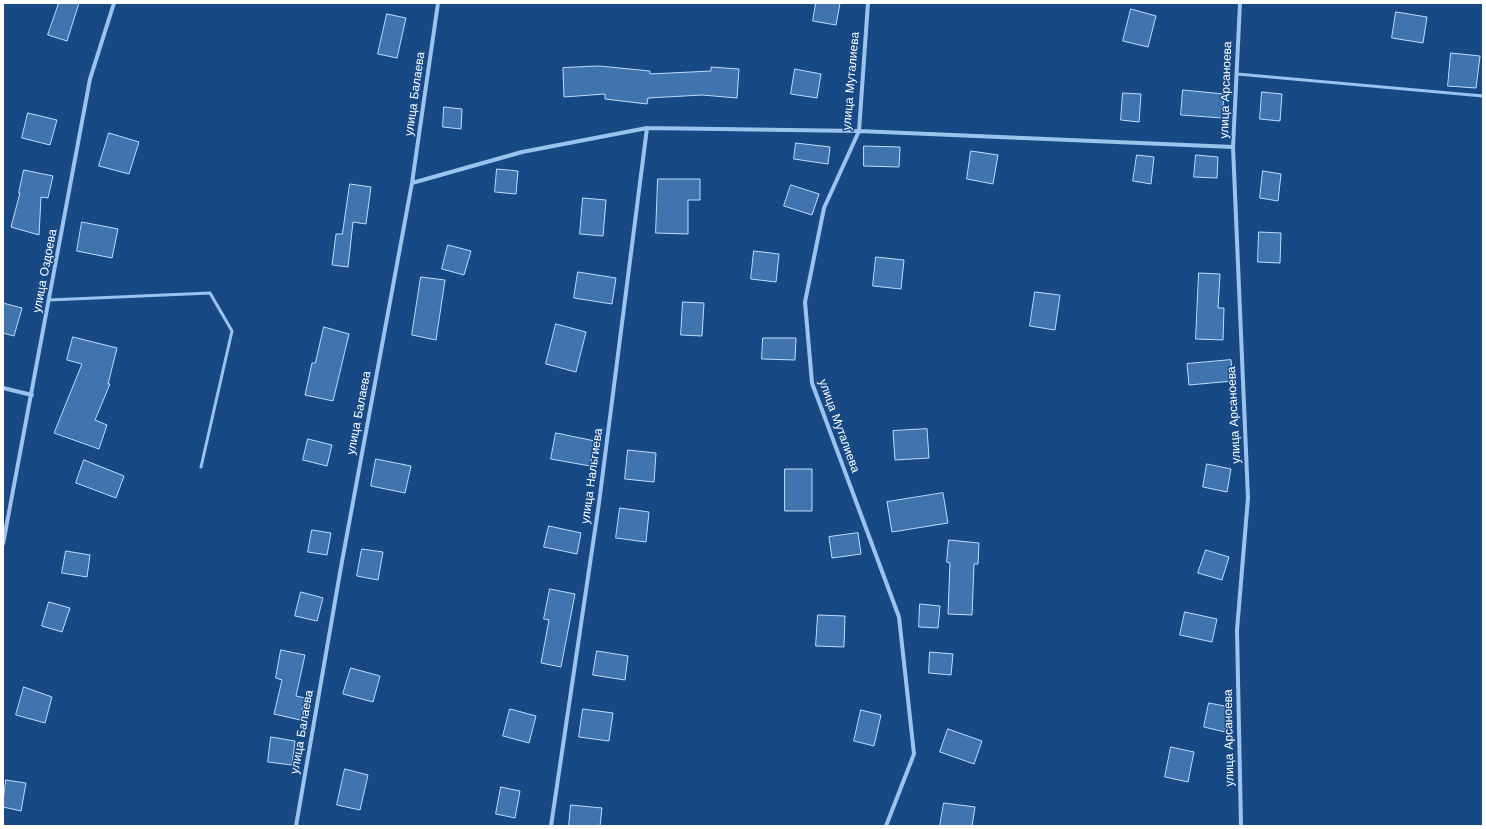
<!DOCTYPE html>
<meta charset="utf-8">
<style>
body{margin:0}
#map{position:relative;width:1486px;height:829px;overflow:hidden;background:#174a85;font-family:"Work Sans",sans-serif}
canvas{display:block}
.frame{position:absolute;inset:0;border:4px solid #fff;pointer-events:none}
</style>
<div id="map">
<canvas width="1486" height="829"></canvas>
<div class="frame"></div>
</div>
<script>
const ctx = document.querySelector('canvas').getContext('2d');
ctx.lineJoin = 'round';
function fillPath(path, color) {
  ctx.fillStyle = color;
  ctx.fill(path, 'evenodd');
}
function stroke(path, color, width, dash) {
  ctx.strokeStyle = color;
  ctx.lineWidth = width;
  ctx.lineCap = dash ? 'butt' : 'round';
  ctx.setLineDash(dash || []);
  ctx.stroke(path);
}
function label(font, color, halo, rows, align = 'center') {
  ctx.font = font + ' "Work Sans",sans-serif';
  ctx.lineWidth = 3;
  ctx.setLineDash([]);
  ctx.textBaseline = 'middle';
  ctx.strokeStyle = halo;
  ctx.fillStyle = color;
  for (const [text, x, y, turn = 0] of rows) {
    ctx.save();
    ctx.translate(x, y);
    ctx.rotate((+turn || 0) * Math.PI / 180);
    ctx.textAlign = isNaN(turn) ? turn : align;
    if (halo) ctx.strokeText(text, 0, 0);
    ctx.fillText(text, 0, 0);
    ctx.restore();
  }
}
const building = new Path2D(`
 M59 3H79L67 41 48 35Z
 M816 3H840L836 25 813 21Z
 M1131 9 1156 16 1148 47 1123 41Z
 M1396 12 1427 17 1423 43 1392 38Z
 M387 14 406 18 397 58 378 54Z
 M1451 53 1480 56 1476 88 1448 86Z
 M599 66 650 71V74L711 71V67L739 69 737 98 702 95 648 98 647 104 605 99V94L564 97 563 68Z
 M795 69 821 74 817 98 791 94Z
 M1183 90 1224 94 1222 118 1181 115Z
 M1262 92 1282 94 1280 121 1260 119Z
 M1123 93 1141 94 1139 122 1121 120Z
 M444 107 462 109 461 129 443 127Z
 M28 113 57 120 50 145 22 138Z
 M109 133 139 142 129 174 99 166Z
 M796 143 830 147 828 164 794 159Z
 M864 146 900 147 899 167 864 166Z
 M971 151 998 155 993 184 967 179Z
 M1137 155 1154 157 1151 184 1133 181Z
 M1196 155 1218 157 1217 178 1194 177Z
 M497 169 518 171 516 194 495 192Z
 M24 170 53 176 48 198 41 197 39 235 11 227 20 193H19Z
 M1263 171 1281 174 1278 201 1260 198Z
 M658 179H700V200H688V234L656 233Z
 M350 184 371 187 366 224 353 222 348 267 332 265 336 234H342Z
 M791 185 819 194 812 215 784 206Z
 M583 198 606 200 603 236 580 234Z
 M82 222 118 229 112 258 77 251Z
 M1259 232 1281 233 1280 263 1258 262Z
 M448 245 471 251 464 275 442 269Z
 M754 251 779 254 776 282 751 279Z
 M876 257 904 260 901 289 873 286Z
 M578 272 616 278 612 304 574 298Z
 M1199 273 1220 274 1218 308H1224L1223 340 1196 339Z
 M421 277 445 280 436 340 412 335Z
 M1035 292 1060 295 1055 330 1030 326Z
 M683 302 704 303 702 336 681 335Z
 M3 303 22 308 14 336 3 333Z
 M556 324 586 332 576 372 546 364Z
 M324 327 349 334 333 401 305 395 312 363H315Z
 M73 337 117 348 108 384H110L95 420 107 425 99 449 54 433 82 364 67 360Z
 M763 338H796L795 360 762 359Z
 M1231 360 1233 381 1189 385 1187 364Z
 M927 429 929 458 895 460 893 431Z
 M556 433 595 441 590 466 551 459Z
 M308 439 332 445 327 466 303 460Z
 M628 450 656 453 654 482 625 479Z
 M376 459 411 466 405 493 371 486Z
 M84 460 124 476 116 498 76 483Z
 M1207 464 1231 469 1227 492 1203 487Z
 M785 469H812V511H785Z
 M943 493 948 523 892 532 887 502Z
 M620 508 649 512 646 542 616 538Z
 M549 526 581 533 577 554 544 547Z
 M312 530 331 533 327 555 308 552Z
 M858 533 861 554 832 558 829 537Z
 M949 540 979 543 978 564H974L972 615 948 614 950 563 947 562Z
 M362 549 383 552 378 580 357 576Z
 M1206 550 1229 557 1222 580 1198 573Z
 M66 551 90 555 87 577 62 573Z
 M550 589 575 594 561 667 541 663 549 620 544 619Z
 M301 592 323 598 317 621 295 616Z
 M49 602 70 608 62 632 42 626Z
 M920 604 940 606 938 628 919 627Z
 M1185 612 1217 619 1212 642 1180 635Z
 M818 615 845 616 844 647 816 646Z
 M281 650 305 655 296 696 305 698 300 720 274 714 282 680 276 678Z
 M597 651 628 656 625 680 593 675Z
 M930 652 953 654 951 675 929 673Z
 M351 668 380 676 373 702 343 694Z
 M24 687 52 697 45 723 16 715Z
 M1209 703 1230 707 1225 732 1204 727Z
 M510 709 536 716 529 743 503 736Z
 M583 709 613 713 609 741 579 737Z
 M861 710 881 715 874 746 854 741Z
 M948 729 982 741 974 764 940 752Z
 M271 737 295 741 292 765 268 762Z
 M1171 747 1194 752 1188 782 1165 777Z
 M345 769 368 775 360 810 337 805Z
 M6 780 26 783 21 811 3 807Z
 M501 787 520 791 515 818 496 814Z
 M944 803 975 807 972 826H940Z
 M571 805 602 808 600 826H569Z`);
const lane = new Path2D(`
 M1237 74 1483 96
 M49 300 210 293 232 331 201 467`);
const street = new Path2D(`
 M868 3 859 131 824 208 805 302 812 383 899 617 914 754 886 826
 M1240 3 1233 147 1248 498 1237 630 1241 826
 M412 183 522 152 647 128 859 131 1233 147
 M3 388 32 395
 M3 544 90 79 114 3
 M296 826 341 567 412 183 438 3
 M551 826 599 503 647 128`);
const streetNames = [
 ["улица Муталиева",851,81,-85],
 ["улица Арсаноева",1226,90,-88],
 ["улица Балаева",415,94,-82],
 ["улица Оздоева",45,271,-79],
 ["улица Балаева",359,413,-79],
 ["улица Арсаноева",1234,415,-93],
 ["улица Муталиева",839,426,70],
 ["улица Нальгиева",592,476,-82],
 ["улица Балаева",302,732,-80],
 ["улица Арсаноева",1229,738,-91]
];
fillPath(building, '#3f74af');
stroke(building, '#c1dcfa', 1);
stroke(lane, '#9bc3ed', 3);
stroke(street, '#9bc3ed', 4);
label('12px', '#fff', '#174a85', streetNames);
</script>
